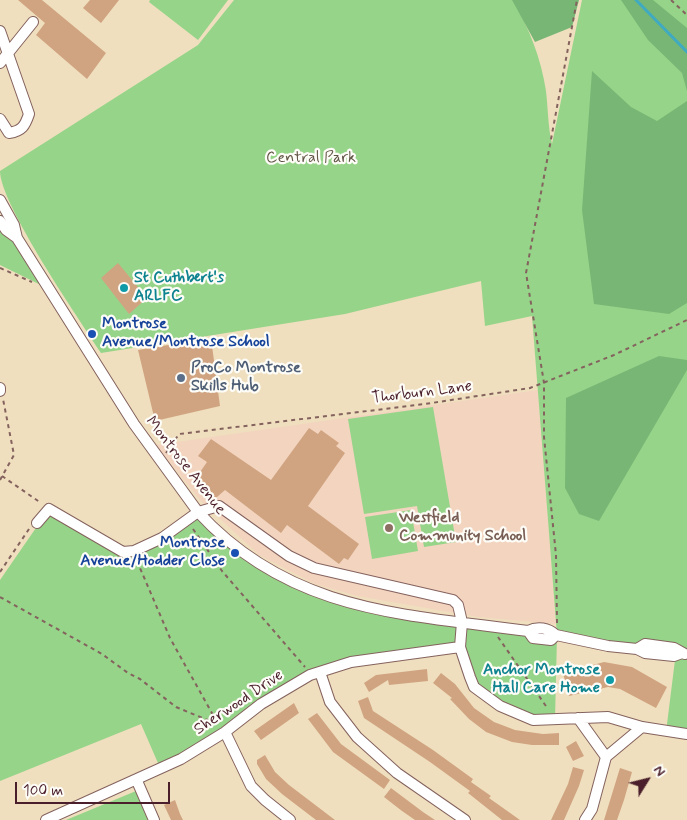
<!DOCTYPE html>
<style>
body{margin:0}
#map{position:relative;width:687px;height:820px;overflow:hidden;background:#efdfbe;font-family:Mynerve,sans-serif}
canvas{display:block}
.north{position:absolute;left:622px;top:755px;width:50px;height:50px;-webkit-text-stroke:4px #fdfcf7;paint-order:stroke;rotate:54deg;font-size:14px;font-weight:700;line-height:20px;text-align:center;color:#4a1f2b}
.north::after{content:'';display:block;margin:auto;width:18px;height:22px;background:#4a1f2b;clip-path:polygon(50% 0,100% 100%,50% 72%,0 100%)}
.scale{position:absolute;left:15px;top:782px;width:155px;height:22px;box-sizing:border-box;border:2px solid #4a1f2b;border-top:0;padding-left:6px;font-size:15px;line-height:18px;white-space:nowrap;color:#4a1f2b;-webkit-text-stroke:4px #fdfcf7;paint-order:stroke}
</style>
<div id="map">
<canvas width="687" height="820"></canvas>
<div class="north">N</div>
<div class="scale">100 m</div>
</div>
<script>
const ctx = document.querySelector('canvas').getContext('2d');
ctx.lineJoin = 'round';
function fillPath(path, color) {
  ctx.fillStyle = color;
  ctx.fill(path, 'evenodd');
}
function stroke(path, color, width, dash) {
  ctx.strokeStyle = color;
  ctx.lineWidth = width;
  ctx.lineCap = dash ? 'butt' : 'round';
  ctx.setLineDash(dash || []);
  ctx.stroke(path);
}
function label(font, color, halo, rows, align = 'center') {
  ctx.font = font + ' Mynerve,sans-serif';
  ctx.lineWidth = 4.5;
  ctx.setLineDash([]);
  ctx.textBaseline = 'middle';
  ctx.strokeStyle = halo;
  ctx.fillStyle = color;
  for (const [text, x, y, turn = 0] of rows) {
    ctx.save();
    ctx.translate(x, y);
    ctx.rotate((+turn || 0) * Math.PI / 180);
    ctx.textAlign = isNaN(turn) ? turn : align;
    if (halo) ctx.strokeText(text, 0, 0);
    ctx.fillText(text, 0, 0);
    ctx.restore();
  }
}
const built = new Path2D(`
 M538 390 556 624 478 617 357 596 315 584 259 555 200 500 156 445Z`);
const green = new Path2D(`
 M150 0H228L198 40 149 2Z
 M234 0H513C529 28 541 58 546 91 548 108 548 127 552 144L582 0H687V732H666L676 652 557 636 555 719 511 711 470 677 462 625 460 647 392 655 290 685 161 770 141 724 0 781V580L49 509 127 552 198 512 259 564 349 604 557 635 532 316 485 326 481 281 345 314 101 353C79 319 0 204 0 171L198 45Z
 M0 221 47 288 0 265Z
 M433 407 456 542 424 547 417 506 364 514 348 419Z
 M411 510 418 551 372 559 365 517Z
 M136 791 148 820H66Z`);
const forest = new Path2D(`
 M512 0H579L572 27 535 42Z
 M621 0H653L687 28V91L682 73 648 40Z
 M592 71 631 107 657 121 687 101V303L669 314 594 304 582 210Z
 M659 356 687 360V370L599 521 579 514 565 488 566 398Z`);
const stream = new Path2D(`
 M636 0 687 52`);
const building = new Path2D(`
 M18 0H42L106 53 87 79 36 35 45 23Z
 M90 0H119L101 23 83 8Z
 M118 263 147 298 129 314 101 278Z
 M211 338 220 406 155 421 138 350Z
 M309 428 318 434 321 430 339 443 336 446 345 453 308 506 359 544 348 560 344 558 339 564 287 525 281 533 225 490 217 497H208L200 493 196 485V478L207 462 198 456 211 439 271 480Z
 M604 662 632 667 667 687 656 708 620 689 608 687 569 696 563 673Z
 M427 669 428 681 389 685 388 680 369 692 364 683 376 675Z
 M441 673 455 684 474 708 494 722 515 730 543 734 559 733V745H532L512 742 486 732 469 719 450 699 452 698 433 683Z
 M368 697 373 711 433 750 473 779 471 782 491 796 489 798 520 820H502L468 793 470 791 430 762 364 718 358 701Z
 M294 703 299 713 261 740 254 731Z
 M317 713 341 744 390 780 384 789 333 752 308 719Z
 M576 741 584 756 573 761 566 747Z
 M265 755 275 772 289 785 335 820H316L282 794 266 779 257 764V760Z
 M573 767 584 770 579 786 564 820H551L568 784Z
 M620 768 632 772 624 800 617 820H604Z
 M391 788 423 812 435 820H415L402 811 384 797Z
 M175 800 180 814 183 820H171L164 805Z`);
const path = new Path2D(`
 M671 0 687 15
 M0 268 32 282
 M166 453 179 434 425 404 530 388 614 355 687 320
 M2 476 41 503
 M0 480 14 455 3 399
 M193 529 222 571 305 667
 M137 561 170 638 218 724
 M0 572 29 529
 M0 597 102 654 128 673 140 679 176 707 217 724
 M557 623 556 555 544 437V383L526 273 577 0
 M498 637 548 709`);
const minor = new Path2D(`
 M0 31 29 114C25 126 22 131 9 133L0 119
 M0 63 33 22
 M0 200 14 225 17 238 134 424 198 512C290 612 402 614 528 631 538 626 548 628 556 635L608 646 637 649 645 653 674 656 682 653
 M0 221 6 230 17 238
 M0 388V391
 M37 523 49 509 123 552 134 551 162 538 198 512 219 506 289 556 314 568 453 600 458 605 462 622 460 647 470 677 474 687 500 706 533 720 608 717 642 727 687 734
 M528 631 533 638 551 640 556 635
 M637 649 645 644 674 648 685 654
 M320 672 330 702 357 737 397 773 465 820
 M578 718 606 757 592 809 585 820
 M225 732 251 786 265 800 290 820
 M606 757 642 727
 M137 781 154 820
 M46 820 181 759 225 732 261 704 310 675 351 662 460 647`);
const markers = [
 [124,288,5,"#0f9aa8"],
 [92,334,5,"#1a4fb4"],
 [181,378,5,"#5c6f8a"],
 [389,528,5,"#8d6e63"],
 [235,553,5,"#1a4fb4"],
 [610,680,5,"#0f9aa8"]
];
const parkNames = [
 ["Central Park",311,159]
];
const cultureNames = [
 ["St Cuthbert's",134,279],
 ["ARLFC",134,297],
 ["Anchor Montrose",600,671,"right"],
 ["Hall Care Home",600,689,"right"]
];
const transitNames = [
 ["Montrose",102,325],
 ["Avenue/Montrose School",102,343],
 ["Montrose",225,544,"right"],
 ["Avenue/Hodder Close",225,562,"right"]
];
const serviceNames = [
 ["ProCo Montrose",191,369],
 ["Skills Hub",191,387]
];
const streetNames = [
 ["Thorburn Lane",422,393,-7],
 ["Montrose Avenue",185,466,52],
 ["Sherwood Drive",239,703,-34]
];
const educationNames = [
 ["Westfield",399,519],
 ["Community School",399,537]
];
fillPath(built, '#f3d4bf');
fillPath(green, '#96d489');
fillPath(forest, '#78b675');
stroke(stream, '#40aac0', 3);
fillPath(building, '#d1a481');
stroke(minor, '#84625e', 12);
stroke(path, '#84625e', 2, [4, 4]);
stroke(minor, '#fff', 10);
for (const [x, y, r, color] of markers) {
  const dot = new Path2D();
  dot.arc(x, y, r, 0, 2 * Math.PI);
  ctx.fillStyle = color;
  ctx.fill(dot);
  stroke(dot, '#fdfcf7', 2);
}
label('16px', '#615547', '#fdfcf7', parkNames);
label('bold 16px', '#0d838f', '#fdfcf7', cultureNames, 'left');
label('bold 16px', '#164399', '#fdfcf7', transitNames, 'left');
label('bold 16px', '#4e5e75', '#fdfcf7', serviceNames, 'left');
label('16px', '#4a1f2b', '#fdfcf7', streetNames);
label('bold 16px', '#785e54', '#fdfcf7', educationNames, 'left');
</script>
